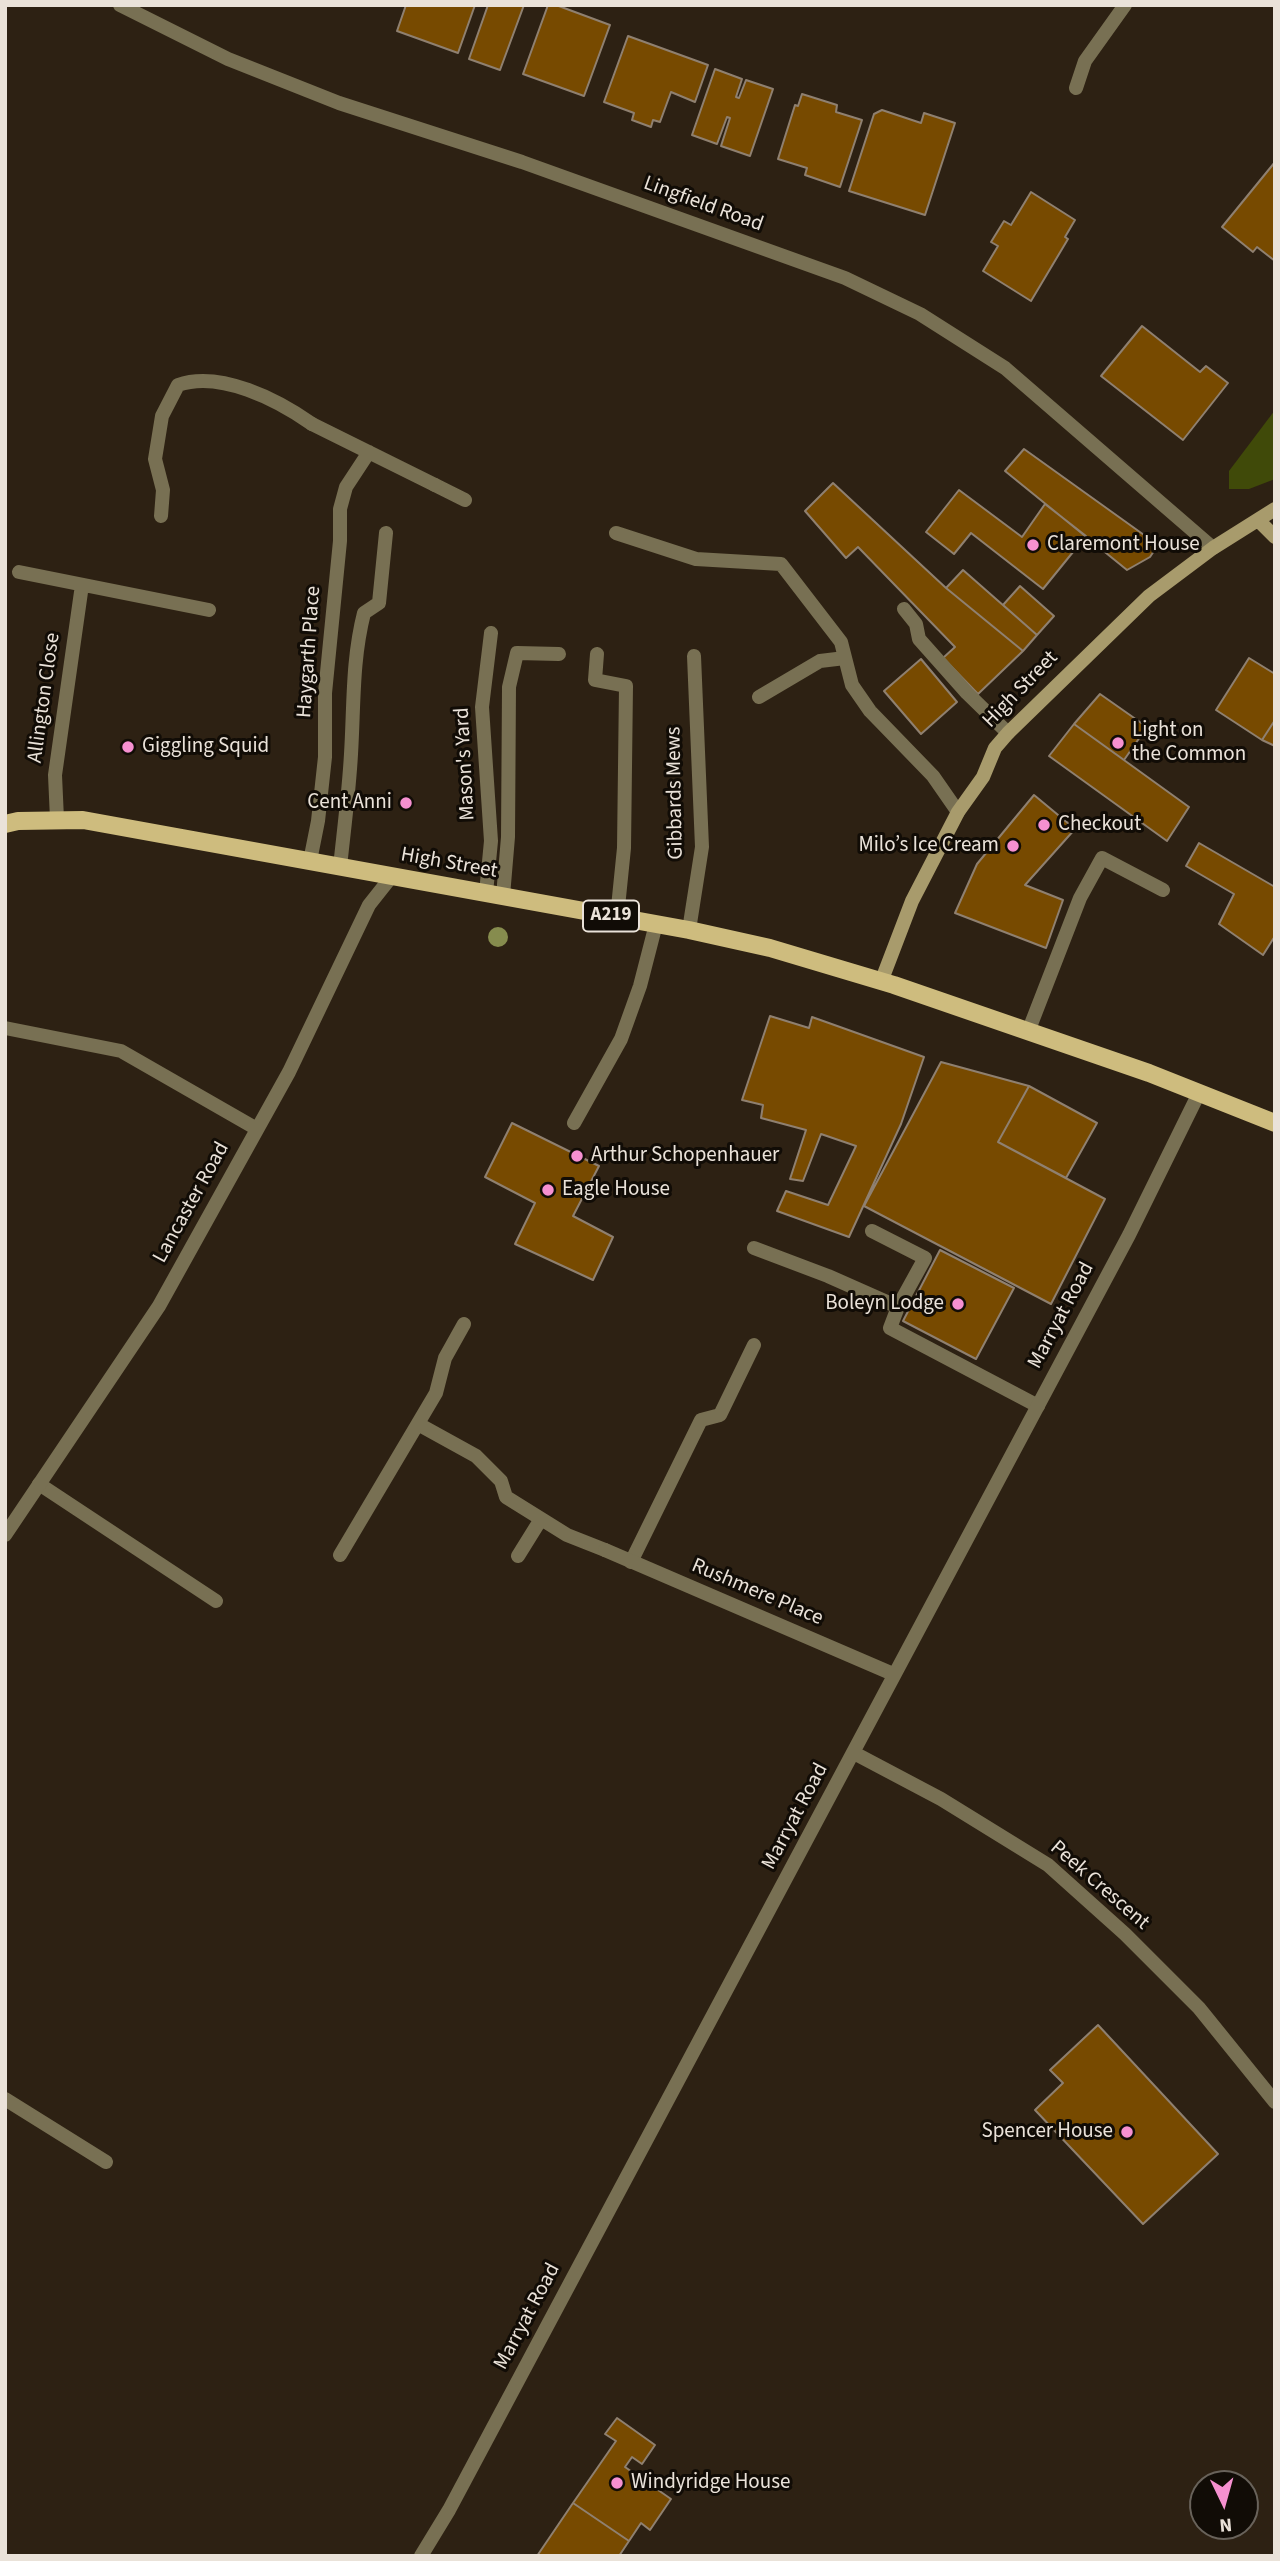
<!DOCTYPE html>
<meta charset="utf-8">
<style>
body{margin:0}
#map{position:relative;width:1280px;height:2561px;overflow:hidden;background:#2d2113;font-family:"Source Sans 3",sans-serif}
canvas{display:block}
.frame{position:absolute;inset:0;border:7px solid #eae2d9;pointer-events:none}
.north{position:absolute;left:1189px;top:2470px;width:70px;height:70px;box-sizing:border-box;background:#110c06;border:2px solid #68625a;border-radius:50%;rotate:175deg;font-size:19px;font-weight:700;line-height:28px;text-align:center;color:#eae2d9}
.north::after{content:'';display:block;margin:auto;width:24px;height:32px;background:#f690d0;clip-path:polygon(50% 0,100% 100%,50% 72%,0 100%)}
</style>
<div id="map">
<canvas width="1280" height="2561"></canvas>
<div class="frame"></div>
<div class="north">N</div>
</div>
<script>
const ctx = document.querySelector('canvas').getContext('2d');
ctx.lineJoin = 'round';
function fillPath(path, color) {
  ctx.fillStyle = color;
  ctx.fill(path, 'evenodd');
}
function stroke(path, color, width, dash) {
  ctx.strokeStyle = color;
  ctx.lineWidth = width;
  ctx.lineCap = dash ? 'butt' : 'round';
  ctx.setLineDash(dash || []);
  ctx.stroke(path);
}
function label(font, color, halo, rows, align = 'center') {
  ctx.font = font + ' "Source Sans 3",sans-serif';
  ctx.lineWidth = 6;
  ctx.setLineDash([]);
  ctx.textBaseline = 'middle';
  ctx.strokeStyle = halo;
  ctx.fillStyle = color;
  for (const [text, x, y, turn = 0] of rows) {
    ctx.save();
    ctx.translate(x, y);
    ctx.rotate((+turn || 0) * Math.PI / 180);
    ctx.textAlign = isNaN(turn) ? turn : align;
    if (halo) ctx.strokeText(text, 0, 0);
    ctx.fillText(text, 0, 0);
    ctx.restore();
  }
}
const green = new Path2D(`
 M1275 410V479L1249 489H1229V471Z`);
const building = new Path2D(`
 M406 5H475L458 53 397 31Z
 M488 5H524L500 70 469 59Z
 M548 5H556L610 25 584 96 523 74Z
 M628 36 708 65 695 102 671 92 660 122 653 120 651 127 632 120 634 113 604 102Z
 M715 69 742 79 736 97 739 98 746 80 773 89 750 156 721 146 730 118 727 117 717 144 692 135Z
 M802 94 837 105 836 112 862 120 840 187 805 175 807 168 778 159 795 105 798 106Z
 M882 110 921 123 924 113 955 123 925 215 849 191 874 114Z
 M1275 162V261L1257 247 1253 252 1222 227Z
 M1031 192 1075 220 1065 237 1068 239 1031 301 983 271 998 246 991 242 1004 221 1011 225Z
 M1142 326 1200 372 1206 366 1228 383 1183 440 1101 376Z
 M1024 449 1158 545 1150 557 1127 570 1005 471Z
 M833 483 946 588 1023 651 978 694 943 658 955 647 858 547 846 558 805 511Z
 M959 490 1022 537 1045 504 1086 536 1043 589 971 533 954 554 926 532Z
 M963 570 1037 635 1023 651 946 588Z
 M1020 586 1054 616 1037 635 1003 605Z
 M1249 658 1275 674V720L1262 740 1216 710Z
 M921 659 957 702 921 734 884 691Z
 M1100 694 1147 727 1124 760 1074 724Z
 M1275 720V746L1262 740Z
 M1074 724 1189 807 1167 841 1049 756Z
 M1034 795 1075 829 1025 885 1063 900 1046 948 955 913 977 864Z
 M1199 843 1275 887V936L1263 955 1219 924 1234 894 1186 866Z
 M770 1016 809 1028 812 1017 924 1057 901 1124 849 1237 777 1211 786 1191 828 1205 856 1146 821 1134 803 1181 790 1179 806 1130 761 1118 763 1105 742 1100Z
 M941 1062 1029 1086 998 1142 1105 1199 1051 1304 864 1206Z
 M1029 1086 1097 1123 1066 1178 998 1142Z
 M512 1123 599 1166 573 1216 613 1237 593 1280 515 1244 535 1203 485 1177Z
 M940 1250 1014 1288 976 1359 903 1321Z
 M1098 2025 1218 2154 1143 2224 1035 2110 1063 2083 1050 2070Z
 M617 2418 655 2445 642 2464 632 2457 625 2467 671 2499 650 2530 641 2523 629 2541 573 2503 616 2441 605 2434Z
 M573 2503 629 2541 619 2556H537Z`);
const lane = new Path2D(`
 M1076 88 1085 61 1125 5
 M435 485 465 500
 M161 516 163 490 155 459 162 416 178 385C220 370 278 400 312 424
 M616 533 696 559 781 564 841 642 852 685 870 711 933 776 958 812
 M19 572 209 610
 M904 609 916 624 919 639 967 693 1008 733
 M597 654 595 680 626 686 624 848 617 917
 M759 697 820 661 845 658
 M57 819 55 775 82 585
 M340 867C344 829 349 791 351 754 354 706 352 660 364 613L379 603 386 533
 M486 893 491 841 482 707 491 633
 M503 896 508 837 509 687 517 653 559 654
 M689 930 702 847 694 656
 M1028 1032 1080 898 1102 858 1163 890
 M574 1123 621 1039 640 986 656 924
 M872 1231 925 1258 898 1307
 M754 1248 828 1276 898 1307 890 1328 1038 1406
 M418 1424 476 1456 501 1481 506 1497 567 1535 605 1550
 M39 1484 216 1601
 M340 1555 436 1393 445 1358 464 1324
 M518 1556 541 1519
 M631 1562 701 1420 720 1415 754 1345`);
const street = new Path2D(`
 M120 5 228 59 339 103 522 162 845 278 920 314 1005 368 1213 548
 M312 424 435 485
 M310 861 318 821 325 757V693L340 541V509L346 487 369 452
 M5 1028 121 1051 257 1129
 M5 1535 159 1306 289 1072 369 905 392 876
 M605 1550 893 1674
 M854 1753 941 1799 1048 1865 1125 1934 1199 2008 1275 2102
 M5 2099 106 2162
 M421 2556 449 2510 1129 1235 1199 1093`);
const secondary = new Path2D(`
 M1258 520 1275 537
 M881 982 912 901 958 812 983 777 995 748 1008 733 1149 596 1213 548 1275 509`);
const primary = new Path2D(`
 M5 824 18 821 83 820 689 930 770 948 894 985 1149 1073 1275 1123`);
const trees = [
 [498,937]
];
const markers = [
 [1033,545,7,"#f690d0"],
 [1118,743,7,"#f690d0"],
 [128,747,7,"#f690d0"],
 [406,803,7,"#f690d0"],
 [1044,825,7,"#f690d0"],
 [1013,846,7,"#f690d0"],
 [577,1156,7,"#f690d0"],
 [548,1190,7,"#f690d0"],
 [958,1304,7,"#f690d0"],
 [1127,2132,7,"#f690d0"],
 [617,2483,7,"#f690d0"]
];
const shields = [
 [611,916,56]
];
const shieldNames = [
 ["A219",611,916]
];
const streetNames = [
 ["Lingfield Road",703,205,20],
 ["Haygarth Place",310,652,-86],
 ["High Street",1021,690,-46],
 ["Allington Close",45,698,-82],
 ["Mason's Yard",466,764,-93],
 ["Gibbards Mews",676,793,-91],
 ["High Street",449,864,10],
 ["Lancaster Road",192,1203,-61],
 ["Marryat Road",1062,1316,-62],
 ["Rushmere Place",757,1593,23],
 ["Marryat Road",796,1817,-62],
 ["Peek Crescent",1099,1886,41],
 ["Marryat Road",528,2317,-62]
];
const poiNames = [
 ["Claremont House",1047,545],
 ["Light on",1132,731],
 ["the Common",1132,755],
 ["Giggling Squid",142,747],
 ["Cent Anni",392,803,"right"],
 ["Checkout",1058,825],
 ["Milo’s Ice Cream",999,846,"right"],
 ["Arthur Schopenhauer",591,1156],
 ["Eagle House",562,1190],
 ["Boleyn Lodge",944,1304,"right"],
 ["Spencer House",1113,2132,"right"],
 ["Windyridge House",631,2483]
];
fillPath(green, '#404a09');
fillPath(building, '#774a00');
stroke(building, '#8f8070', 2);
stroke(lane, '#787053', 14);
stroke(street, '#787053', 14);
stroke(secondary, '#a89b6c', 14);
stroke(primary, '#cebc7e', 18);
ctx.fillStyle = '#868c4e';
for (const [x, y] of trees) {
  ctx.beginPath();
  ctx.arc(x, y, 10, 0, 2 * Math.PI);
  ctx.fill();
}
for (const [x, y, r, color] of markers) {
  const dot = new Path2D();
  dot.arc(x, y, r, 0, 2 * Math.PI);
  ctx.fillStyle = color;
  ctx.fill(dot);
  stroke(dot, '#110c06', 2.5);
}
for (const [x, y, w] of shields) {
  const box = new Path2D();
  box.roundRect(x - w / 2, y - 15.5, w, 31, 5);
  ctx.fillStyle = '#110c06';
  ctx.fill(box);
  stroke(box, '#eae2d9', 2);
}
label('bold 19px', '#eae2d9', null, shieldNames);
label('21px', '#eae2d9', '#110c06', streetNames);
label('21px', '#eae2d9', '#110c06', poiNames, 'left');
</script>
